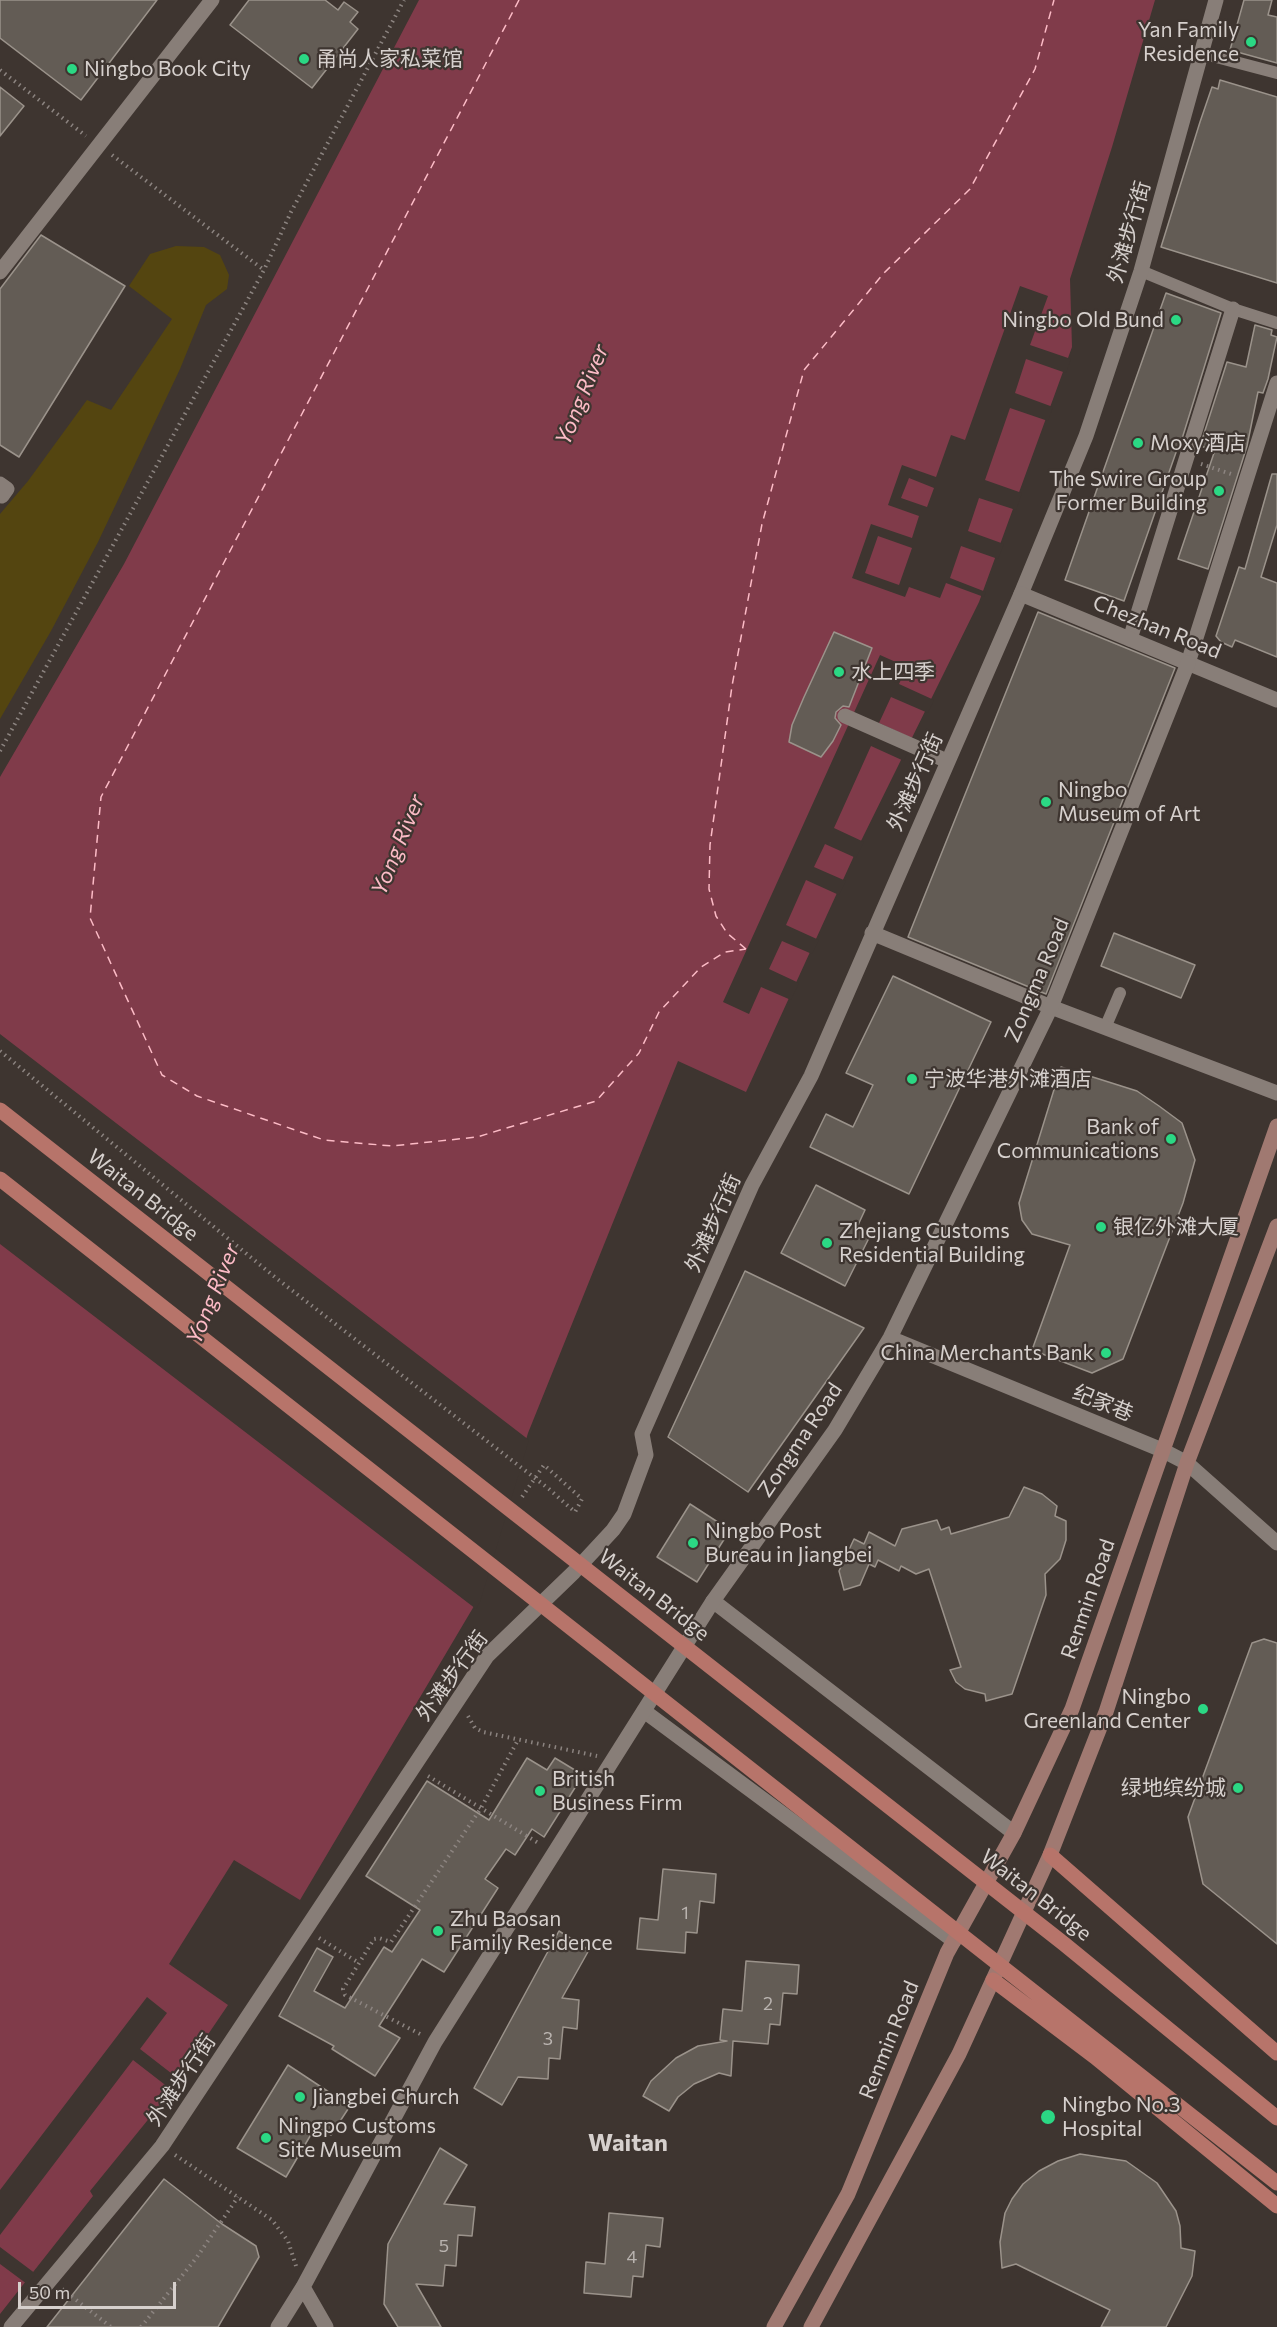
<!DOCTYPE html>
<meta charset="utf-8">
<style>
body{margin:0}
#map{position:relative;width:1277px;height:2327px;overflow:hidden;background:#3e3530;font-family:Commissioner,sans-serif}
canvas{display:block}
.scale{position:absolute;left:18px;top:2282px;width:158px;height:27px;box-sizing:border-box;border:3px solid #d6d0cd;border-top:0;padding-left:8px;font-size:18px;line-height:21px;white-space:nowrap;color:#d6d0cd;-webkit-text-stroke:4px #3e3530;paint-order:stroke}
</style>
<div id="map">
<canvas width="1277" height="2327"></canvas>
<div class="scale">50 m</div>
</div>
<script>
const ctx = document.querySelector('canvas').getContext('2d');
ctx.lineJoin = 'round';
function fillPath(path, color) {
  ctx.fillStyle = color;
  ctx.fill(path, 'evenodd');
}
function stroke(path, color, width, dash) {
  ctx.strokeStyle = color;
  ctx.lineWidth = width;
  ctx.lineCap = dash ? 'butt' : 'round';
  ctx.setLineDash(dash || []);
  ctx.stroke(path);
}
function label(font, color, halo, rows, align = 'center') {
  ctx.font = font + ' Commissioner,"Noto Sans SC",sans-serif';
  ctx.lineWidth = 4.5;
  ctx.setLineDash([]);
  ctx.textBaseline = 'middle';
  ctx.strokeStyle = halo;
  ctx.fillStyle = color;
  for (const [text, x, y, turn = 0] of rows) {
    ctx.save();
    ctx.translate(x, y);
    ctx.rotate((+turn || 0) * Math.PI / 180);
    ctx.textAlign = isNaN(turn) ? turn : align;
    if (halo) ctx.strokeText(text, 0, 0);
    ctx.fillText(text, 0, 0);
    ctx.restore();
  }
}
const green = new Path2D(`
 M176 246 204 247 220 255 229 275 227 289 206 305 180 369 98 542 51 631 0 719V514L28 481 87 400 111 410 172 319 129 286 150 254Z`);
const water = new Path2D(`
 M419 0H1155L1112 147 1070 279 1072 347 979 602 858 847 746 1092 678 1061 528 1433 477 1601 300 1900 234 1860 169 1964 228 2005 160 2105 90 2191 93 2196 0 2314V777L124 564Z`);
const pier = new Path2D(`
 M1020 286 1048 296 1030 345 1071 359 1066 373 1026 359 1015 393 1053 407 1048 421 1010 408 985 480 1022 493 1016 510 979 498 968 531 1004 544 998 559 961 546 950 578 986 592 984 597 946 583 940 598 909 587 905 597 852 578 871 524 912 538 919 516 888 505 902 465 936 477 951 435 965 440ZM909 478 934 488 927 507 901 498ZM878 536 912 548 899 585 865 573Z
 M880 655 907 667 899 684 934 700 928 713 891 697 879 723 914 739 904 761 871 746 834 828 864 842 856 858 825 844 814 867 846 881 839 895 806 880 786 925 819 940 812 954 782 941 769 969 799 983 791 1000 761 987 749 1014 723 1002Z
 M0 1034 529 1440 480 1602 476 1609 0 1244Z
 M147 1997 167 2013 140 2049 180 2080 173 2091 133 2060 0 2235V2190Z
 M0 2247 36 2274 27 2284 0 2264Z`);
const ferry = new Path2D(`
 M519 0 101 797 90 918 162 1075 197 1096 324 1140 392 1146 477 1137 596 1101 639 1053 659 1012 701 967 725 952 746 949
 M746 949 727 933 716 916 709 889 710 845 732 686 762 524 804 370 883 274 970 189 1035 69 1054 0`);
const building = new Path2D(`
 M0 0H157L81 100 0 38Z
 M249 0H325L338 10 344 2 358 12 350 22 358 29 312 88 230 25Z
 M1244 0H1272L1268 15 1277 17V63L1230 50Z
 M1220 80 1277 97V283L1161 247 1200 122 1212 87 1218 89Z
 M0 87 24 106 0 136Z
 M41 235 125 286 19 457 0 445V289Z
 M1166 293 1221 313 1181 442 1180 441 1124 601 1065 580Z
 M1255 325 1272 330 1271 335 1277 337 1268 379 1263 393 1258 392 1247 446 1208 569 1178 559 1215 450 1200 446 1227 362 1246 367Z
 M1272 474H1277V525L1261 577 1277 583V657L1235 640 1232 647 1221 642 1216 636 1239 567 1245 569Z
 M1038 612 1175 668 1046 994 908 937Z
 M834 632 872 648 849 707 843 706 836 712 835 718 841 725 833 741 821 757 789 742 792 725 804 697Z
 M1114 933 1195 965 1181 998 1101 966Z
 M893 976 991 1022 909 1194 810 1147 826 1114 853 1127 873 1085 846 1073Z
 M1061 1067 1137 1091 1159 1106 1182 1123 1195 1160 1183 1203 1123 1359 1092 1373 1032 1350 1070 1245 1032 1234 1022 1220 1019 1203Z
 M816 1185 865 1210 858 1225 872 1232 845 1286 781 1253Z
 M745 1271 864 1328 748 1492 668 1437Z
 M1024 1487 1042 1494 1057 1506 1055 1516 1066 1521V1540L1060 1559 1045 1574 1046 1595 1012 1694 986 1701 985 1694 965 1689 956 1682 950 1670 961 1667 929 1569 916 1574 901 1566 899 1571 878 1560 875 1567 869 1564 860 1585 844 1590 839 1571 854 1539 864 1544 869 1532 895 1546 902 1529 937 1520 941 1530 949 1527 951 1534 1009 1517Z
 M690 1504 730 1530 697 1582 657 1557Z
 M1264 1639 1277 1643V1944L1203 1884 1188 1817 1252 1643Z
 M527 1758 547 1770 555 1758 583 1775 544 1837 532 1829 515 1855 506 1849 485 1879 498 1888 444 1972 422 1959 379 2026 400 2038 375 2076 332 2049 334 2046 279 2016 317 1948 333 1957 314 1991 345 2008 384 1947 392 1952 420 1910 366 1876 427 1781 489 1820Z
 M663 1869 716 1874 714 1903 700 1901 697 1933 686 1932 685 1953 637 1949 640 1918 658 1920Z
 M559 1931 589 1950 562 1998 579 2000 577 2029 563 2027 560 2059 549 2058 548 2079 518 2077 502 2105 474 2088Z
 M746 1961 799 1965 797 1994 783 1993 780 2025 770 2024 768 2044 733 2041 731 2076 719 2073 694 2084 678 2097 669 2111 643 2096 651 2081 676 2058 698 2046 727 2041 720 2040 723 2009 742 2011Z
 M288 2065 350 2106 331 2135 316 2126 286 2177 237 2148Z
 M440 2148 467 2165 444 2204 475 2207 472 2236 458 2235 456 2266 445 2265 443 2286 416 2284 441 2327H398L384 2304 388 2244Z
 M1080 2154 1126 2161 1157 2183 1176 2211 1180 2226 1181 2248 1195 2251 1192 2276 1166 2327H1101L1110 2310 1016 2264 1002 2268 1000 2242 1005 2213 1012 2199 1023 2184 1039 2171 1058 2161Z
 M164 2179 222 2224 256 2246 259 2257 218 2327H47Z
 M609 2213 663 2218 660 2247 646 2245 643 2277 633 2276 631 2297 584 2293 586 2262 605 2264Z`);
const path = new Path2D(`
 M0 70 86 136
 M112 155 264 270
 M1201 464 1231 474
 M0 751 264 270 291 212 404 0
 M0 1051 276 1278 549 1489 575 1512 582 1499 544 1465 522 1497
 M468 1716 475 1728 483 1732 597 1756
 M428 1776 540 1844
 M319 1938 359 1963
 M420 2034 345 1995 343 1989 374 1939 379 1938 391 1942 481 1808 518 1740
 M175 2155 272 2220 288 2241 296 2266
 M62 2289 111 2327
 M141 2327 197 2257 238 2197`);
const service = new Path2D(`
 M1201 53 1277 73
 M1141 271 1233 309 1277 323
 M1105 1028 1120 993`);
const pedestrian = new Path2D(`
 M1130 639 1233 309
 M1188 663 1277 383
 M845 716 947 761
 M872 933 1051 1007
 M11 2327 162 2146 487 1656 574 1572 613 1530 624 1514 646 1455 642 1434 752 1185 811 1076 1021 594 1086 436 1141 271 1216 0`);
const minor = new Path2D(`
 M0 272 212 0
 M0 484 7 489 2 496
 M1021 594 1277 700
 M1051 1007 1277 1093
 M713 1601 1014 1833
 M644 1711 954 1941`);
const tertiary = new Path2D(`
 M890 1338 1162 1450 1187 1463 1277 1543
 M303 2287 326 2327
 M278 2327 303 2287 435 2042 713 1601 835 1430 890 1338 1051 1007 1188 663`);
const secondary = new Path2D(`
 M774 2327 848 2194 947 1953 1014 1833 1072 1709 1277 1126
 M811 2327 959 2054 1050 1855 1106 1712 1187 1463 1277 1226`);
const primary = new Path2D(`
 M0 1110 1063 1943 1277 2118
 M0 1179 1277 2183
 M1050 1855 1277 2053
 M993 1980 1095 2057 1277 2206`);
const markers = [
 [1251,42,6,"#2bd884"],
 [304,59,6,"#2bd884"],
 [72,69,6,"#2bd884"],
 [1176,320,6,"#2bd884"],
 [1138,443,6,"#2bd884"],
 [1219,491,6,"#2bd884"],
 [839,672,6,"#2bd884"],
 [1046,802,6,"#2bd884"],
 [912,1079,6,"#2bd884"],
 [1171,1139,6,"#2bd884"],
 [1101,1227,6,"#2bd884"],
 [827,1243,6,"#2bd884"],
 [1106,1353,6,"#2bd884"],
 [693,1543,6,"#2bd884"],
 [1203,1709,6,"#2bd884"],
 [1238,1788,6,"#2bd884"],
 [540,1791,6,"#2bd884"],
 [438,1931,6,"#2bd884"],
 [300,2097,6,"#2bd884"],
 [1048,2117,8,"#2bd884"],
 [266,2138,6,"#2bd884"]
];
const numberNames = [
 ["1",685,1913],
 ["2",768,2004],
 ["3",548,2039],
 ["5",444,2246],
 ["4",632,2257]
];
const poiNames = [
 ["Yan Family",1239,30,"right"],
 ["Residence",1239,54,"right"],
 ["甬尚人家私菜馆",316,59],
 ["Ningbo Book City",84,69],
 ["Ningbo Old Bund",1164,320,"right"],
 ["Moxy酒店",1150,443],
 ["The Swire Group",1207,479,"right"],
 ["Former Building",1207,503,"right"],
 ["水上四季",851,672],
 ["Ningbo",1058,790],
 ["Museum of Art",1058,814],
 ["宁波华港外滩酒店",924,1079],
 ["Bank of",1159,1127,"right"],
 ["Communications",1159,1151,"right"],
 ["银亿外滩大厦",1113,1227],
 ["Zhejiang Customs",839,1231],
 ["Residential Building",839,1255],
 ["China Merchants Bank",1094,1353,"right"],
 ["Ningbo Post",705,1531],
 ["Bureau in Jiangbei",705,1555],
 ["Ningbo",1191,1697,"right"],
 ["Greenland Center",1191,1721,"right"],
 ["British",552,1779],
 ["Business Firm",552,1803],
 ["绿地缤纷城",1226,1788,"right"],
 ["Zhu Baosan",450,1919],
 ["Family Residence",450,1943],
 ["Jiangbei Church",312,2097],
 ["Ningbo No.3",1062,2105],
 ["Hospital",1062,2129],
 ["Ningpo Customs",278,2126],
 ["Site Museum",278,2150]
];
const streetNames = [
 ["外滩步行街",1129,232,-74],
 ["Chezhan Road",1157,627,22],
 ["外滩步行街",915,782,-66],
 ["Zongma Road",1037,980,-67],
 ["Waitan Bridge",143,1195,38],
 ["外滩步行街",713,1223,-66],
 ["纪家巷",1103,1403,22],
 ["Zongma Road",800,1440,-56],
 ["Waitan Bridge",654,1595,38],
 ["Renmin Road",1088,1599,-71],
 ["外滩步行街",452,1676,-54],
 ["Waitan Bridge",1036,1895,38],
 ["Renmin Road",889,2040,-68],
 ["外滩步行街",181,2080,-56]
];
const waterNames = [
 ["Yong River",582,395,-68],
 ["Yong River",398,845,-68],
 ["Yong River",213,1294,-68]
];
const quarterNames = [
 ["Waitan",628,2143]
];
fillPath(green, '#544510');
fillPath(water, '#803b4a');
fillPath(pier, '#3e3530');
stroke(ferry, '#fcbbc6', 1.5, [8, 6]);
fillPath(building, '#635c55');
stroke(building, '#9b938b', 1.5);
stroke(path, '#8c8480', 4, [1.5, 4.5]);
stroke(service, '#887e78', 12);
stroke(pedestrian, '#887e78', 15);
stroke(minor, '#887e78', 15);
stroke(tertiary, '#887e78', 15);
stroke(secondary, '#a07971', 15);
stroke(primary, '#b7746a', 15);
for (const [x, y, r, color] of markers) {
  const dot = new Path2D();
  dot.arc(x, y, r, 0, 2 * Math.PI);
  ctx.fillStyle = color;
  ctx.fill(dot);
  stroke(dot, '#3e3530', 2);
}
label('18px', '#b9b3af', null, numberNames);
label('21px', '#d6d0cd', '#3e3530', poiNames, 'left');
label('21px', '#d6d0cd', '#3e3530', streetNames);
label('italic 22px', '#fcbbc6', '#3e3530', waterNames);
label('bold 24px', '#d6d0cd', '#3e3530', quarterNames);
</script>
